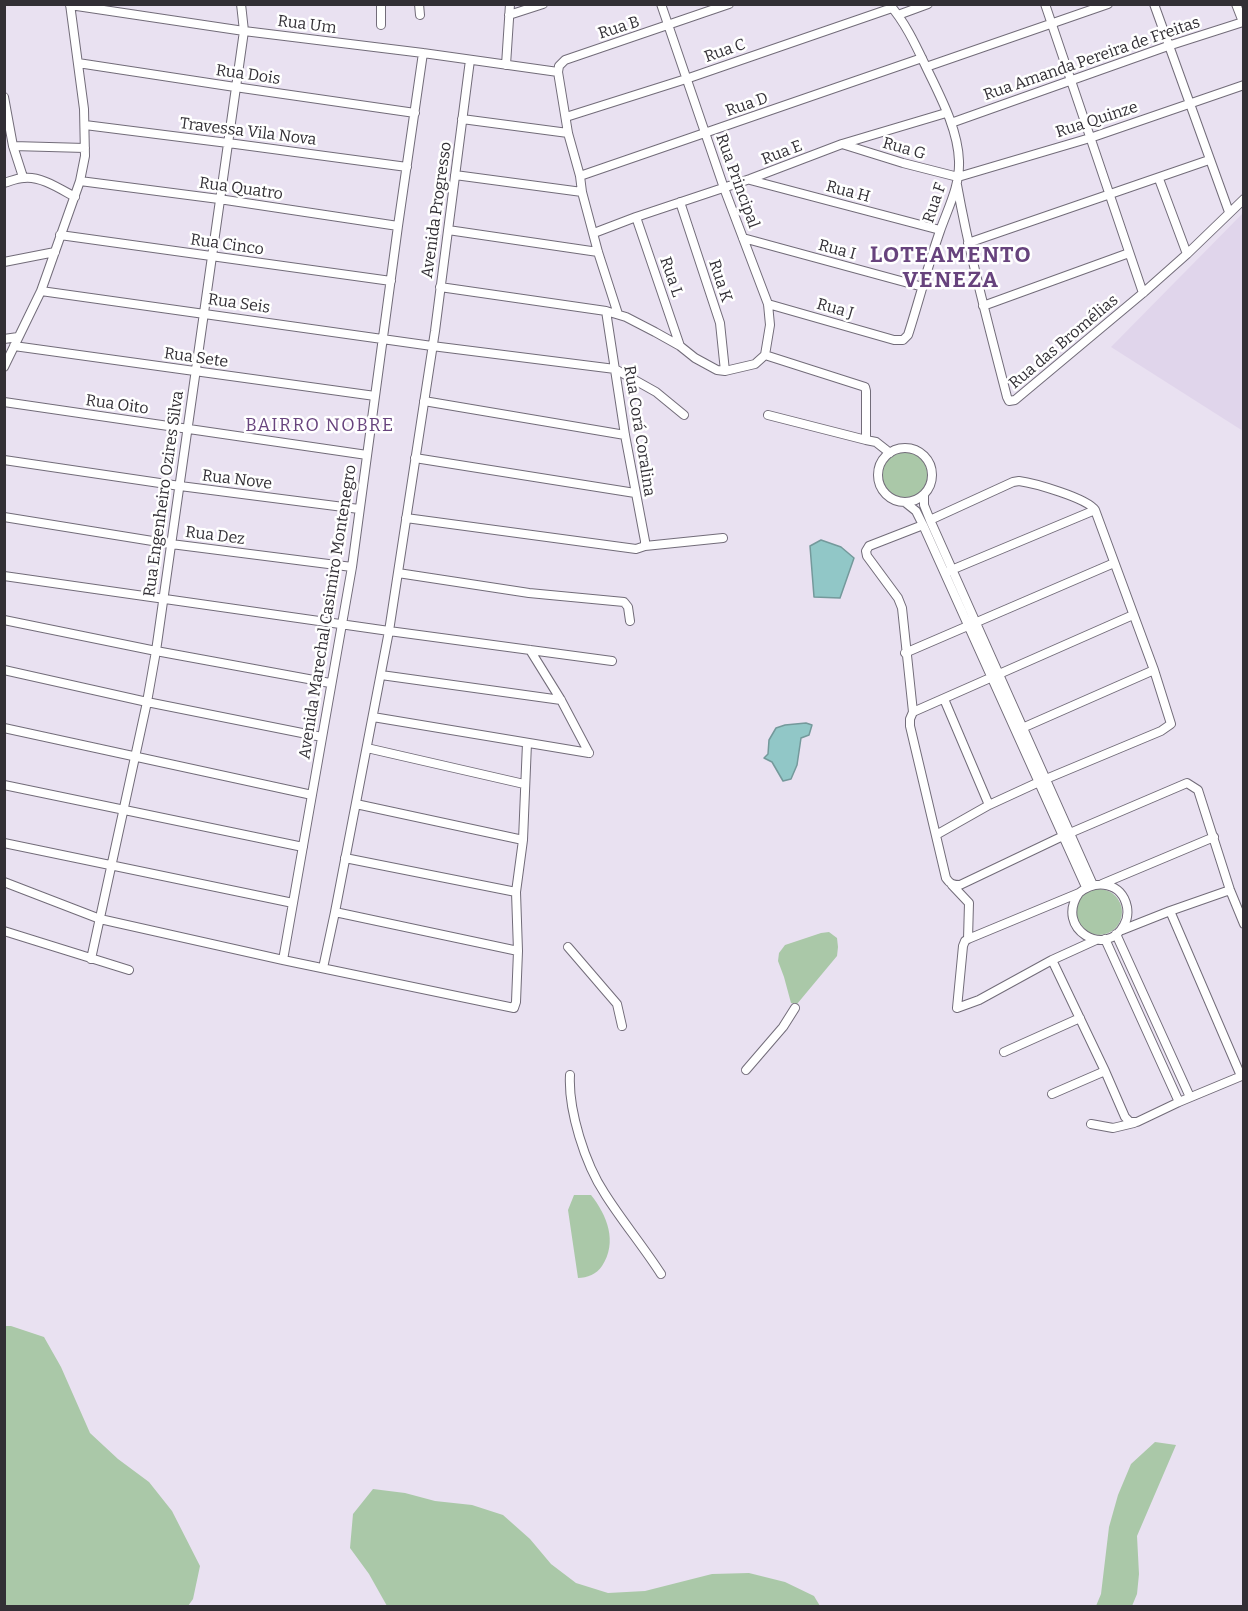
<!DOCTYPE html>
<meta charset="utf-8">
<style>
body{margin:0}
#map{position:relative;width:1248px;height:1611px;overflow:hidden;background:#e9e1f1;font-family:Bitter,serif}
canvas{display:block}
.frame{position:absolute;inset:0;border:6px solid #322f35;pointer-events:none}
</style>
<div id="map">
<canvas width="1248" height="1611"></canvas>
<div class="frame"></div>
</div>
<script>
const ctx = document.querySelector('canvas').getContext('2d');
ctx.lineJoin = 'round';
function fillPath(path, color) {
  ctx.fillStyle = color;
  ctx.fill(path, 'evenodd');
}
function stroke(path, color, width, dash) {
  ctx.strokeStyle = color;
  ctx.lineWidth = width;
  ctx.lineCap = dash ? 'butt' : 'round';
  ctx.setLineDash(dash || []);
  ctx.stroke(path);
}
function label(font, color, halo, rows, align = 'center') {
  ctx.font = font + ' Bitter,serif';
  ctx.lineWidth = 5;
  ctx.setLineDash([]);
  ctx.textBaseline = 'middle';
  ctx.strokeStyle = halo;
  ctx.fillStyle = color;
  for (const [text, x, y, turn = 0] of rows) {
    ctx.save();
    ctx.translate(x, y);
    ctx.rotate((+turn || 0) * Math.PI / 180);
    ctx.textAlign = isNaN(turn) ? turn : align;
    if (halo) ctx.strokeText(text, 0, 0);
    ctx.fillText(text, 0, 0);
    ctx.restore();
  }
}
const built = new Path2D(`
 M1243 213V431L1111 347Z`);
const green = new Path2D(`
 M882 475a23 23 0 1 1 46 0a23 23 0 1 1-46 0Z
 M1076 912a23 23 0 1 1 46 0a23 23 0 1 1-46 0Z
 M829 932 837 938 838 947 837 956 797 1004 791 1003 784 977 778 961 779 953 785 945 821 933Z
 M574 1195H591C607 1215 618 1242 602 1266 597 1274 587 1278 578 1278L568 1210Z
 M4 1326H11L44 1337 61 1367 90 1433 118 1459 149 1482 172 1511 200 1566 193 1599 188 1606H5Z
 M1155 1442 1176 1445 1137 1536 1139 1574 1137 1594 1132 1606H1096L1101 1594 1109 1527 1118 1495 1131 1464Z
 M373 1489 405 1493 435 1501 472 1505 503 1515 530 1539 551 1564 576 1583 608 1593 645 1591 712 1574 749 1573 785 1582 814 1596 820 1606H387L369 1574 350 1548 353 1514Z`);
const water = new Path2D(`
 M821 540 841 547 854 558 840 598 814 597 810 546Z
 M806 723 812 725 809 735 801 738 797 765 791 779 783 781 772 762 764 758 768 754 769 740 776 728 785 725Z`);
const minor = new Path2D(`
 M381 4V25
 M419 4 420 15
 M1045 4 1143 293
 M1154 4 1229 212
 M70 5 244 31 423 53 558 72 568 133 580 176 582 192 598 252 618 314
 M509 15 543 4
 M898 15 928 4
 M470 60 435 331 389 631 612 661
 M78 63 235 87 415 113
 M506 65 510 4
 M926 67 1108 4
 M558 72 559 66 565 60 729 4
 M4 97 13 146 23 177
 M566 117 686 79 892 8
 M462 119 568 133
 M951 123 1168 46 1243 22 1236 4
 M85 125 228 143 407 167
 M842 144 903 163 958 177 1090 138 1244 85
 M13 146 85 148
 M455 175 582 192
 M580 176 922 58
 M1159 179 1187 254
 M750 180 940 230
 M80 181 219 199 398 226
 M4 183C11 181 17 178 24 178 41 176 60 189 75 197
 M957 185C970 257 989 327 1007 397L1009 401 1015 400 1143 293 1187 254 1244 199
 M680 202 720 323 725 371
 M636 217 680 346
 M448 230 598 252
 M594 233 636 217 750 179 842 144 946 113
 M60 235 391 281
 M743 238 923 287
 M968 243 1209 160
 M4 262 55 252
 M440 287 606 311 626 317 655 332 680 346 695 358 717 370 725 371 755 364 765 355 770 325 768 304 724 188 661 4
 M41 291 432 346 615 369 656 392 684 415
 M768 304 894 340H903L908 335C919 301 928 265 940 231 948 208 960 186 959 161 958 130 941 98 928 71 917 48 906 23 889 4
 M983 306 1129 253
 M4 339 18 337
 M14 346 375 396
 M765 355 865 387 866 391V440L876 442 890 453
 M4 367 41 291 80 181 85 156 84 109 70 4
 M424 401 625 435
 M4 402 367 455
 M768 415 866 440
 M878 475a27 27 0 1 1 54 0a27 27 0 1 1-54 0Z
 M415 458 635 493
 M4 460 180 486 359 509
 M924 495V505L930 520 1093 885
 M906 503 916 511 923 525 1086 887
 M4 517 171 544 352 567
 M406 518 636 549 645 546V541L625 435 606 311
 M930 520 1013 482 1019 481C1034 483 1087 498 1095 510L1154 670 1171 724 1161 731 1046 779
 M923 525 869 546 866 551 867 556 898 598 902 608 913 712 910 719V726L946 878C950 884 953 885 960 885L1063 836 1187 783 1198 790 1230 890 1244 924
 M645 546 723 538
 M949 571 1095 510
 M398 573 529 593 624 602 628 607 630 621
 M4 576 389 631 335 912
 M4 620 156 651 330 683
 M530 650 561 700 589 753
 M905 653 1114 563
 M4 670 147 702 322 737
 M381 675 561 700
 M944 699 989 805
 M913 712 1133 615
 M373 717 589 753
 M4 728 312 795
 M1020 729 1154 670
 M367 748 524 784
 M4 785 303 847
 M356 804 523 840
 M936 835 989 805 1039 782
 M4 843 293 903
 M345 858 516 892
 M4 882 100 919 283 960 514 1008 516 1002 518 951 516 892 523 840 527 743
 M1102 884 1214 837
 M952 885 969 903 968 939
 M1079 893C1054 929 1106 959 1124 925 1127 920 1128 913 1127 907 1122 882 1096 879 1079 893L968 939 965 941 963 946 957 1008 979 1000 1052 960 1096 940
 M1170 911 1241 1076
 M1122 930 1170 911 1230 890
 M4 931 129 970
 M1116 934 1190 1097
 M1105 939 1179 1102
 M568 947 617 1004 622 1026
 M91 959 147 702 156 651 244 31 241 4
 M283 960 352 567 398 226 423 53
 M1052 960 1105 1071 1125 1117 1130 1122H1137L1179 1102 1244 1075
 M323 968 335 912 518 951
 M1004 1052 1080 1018
 M746 1070 783 1027 795 1008
 M570 1075C568 1110 585 1164 605 1194 622 1221 643 1246 661 1274
 M1052 1094 1105 1071
 M1091 1124 1113 1128 1134 1123`);
const streetNames = [
 ["Rua Um",307,25,7],
 ["Rua B",619,28,-18],
 ["Rua C",725,51,-19],
 ["Rua Amanda Pereira de Freitas",1092,59,-19],
 ["Rua Dois",248,75,8],
 ["Rua D",747,105,-19],
 ["Rua Quinze",1097,120,-18],
 ["Travessa Vila Nova",248,132,7],
 ["Rua G",904,149,16],
 ["Rua E",782,153,-21],
 ["Rua Principal",737,181,70],
 ["Rua Quatro",241,189,8],
 ["Rua H",848,192,15],
 ["Rua F",935,203,-71],
 ["Avenida Progresso",437,210,-82],
 ["Rua Cinco",227,245,8],
 ["Rua I",837,250,15],
 ["Rua L",671,277,71],
 ["Rua K",720,281,72],
 ["Rua Seis",239,304,8],
 ["Rua J",835,309,16],
 ["Rua das Bromélias",1064,342,-40],
 ["Rua Sete",196,358,8],
 ["Rua Oito",117,405,8],
 ["Rua Corá Coralina",639,431,81],
 ["Rua Nove",237,480,7],
 ["Rua Engenheiro Ozires Silva",164,494,-82],
 ["Rua Dez",215,536,7],
 ["Avenida Marechal Casimiro Montenegro",328,612,-81]
];
const neighbourhoodNames = [
 ["BAIRRO NOBRE",320,426]
];
const districtNames = [
 ["LOTEAMENTO",951,256],
 ["VENEZA",951,281]
];
fillPath(built, '#e0d5eb');
fillPath(green, '#aac8a8');
fillPath(water, '#91c7c7');
stroke(water, '#74999b', 1.5);
stroke(minor, '#726c79', 10);
stroke(minor, '#fff', 8);
label('16px', '#322f35', '#fff', streetNames);
ctx.letterSpacing = '1.5px';
label('18px', '#67437d', '#fff', neighbourhoodNames);
ctx.letterSpacing = '0px';
ctx.letterSpacing = '1.5px';
label('bold 22px', '#67437d', '#fff', districtNames);
ctx.letterSpacing = '0px';
</script>
